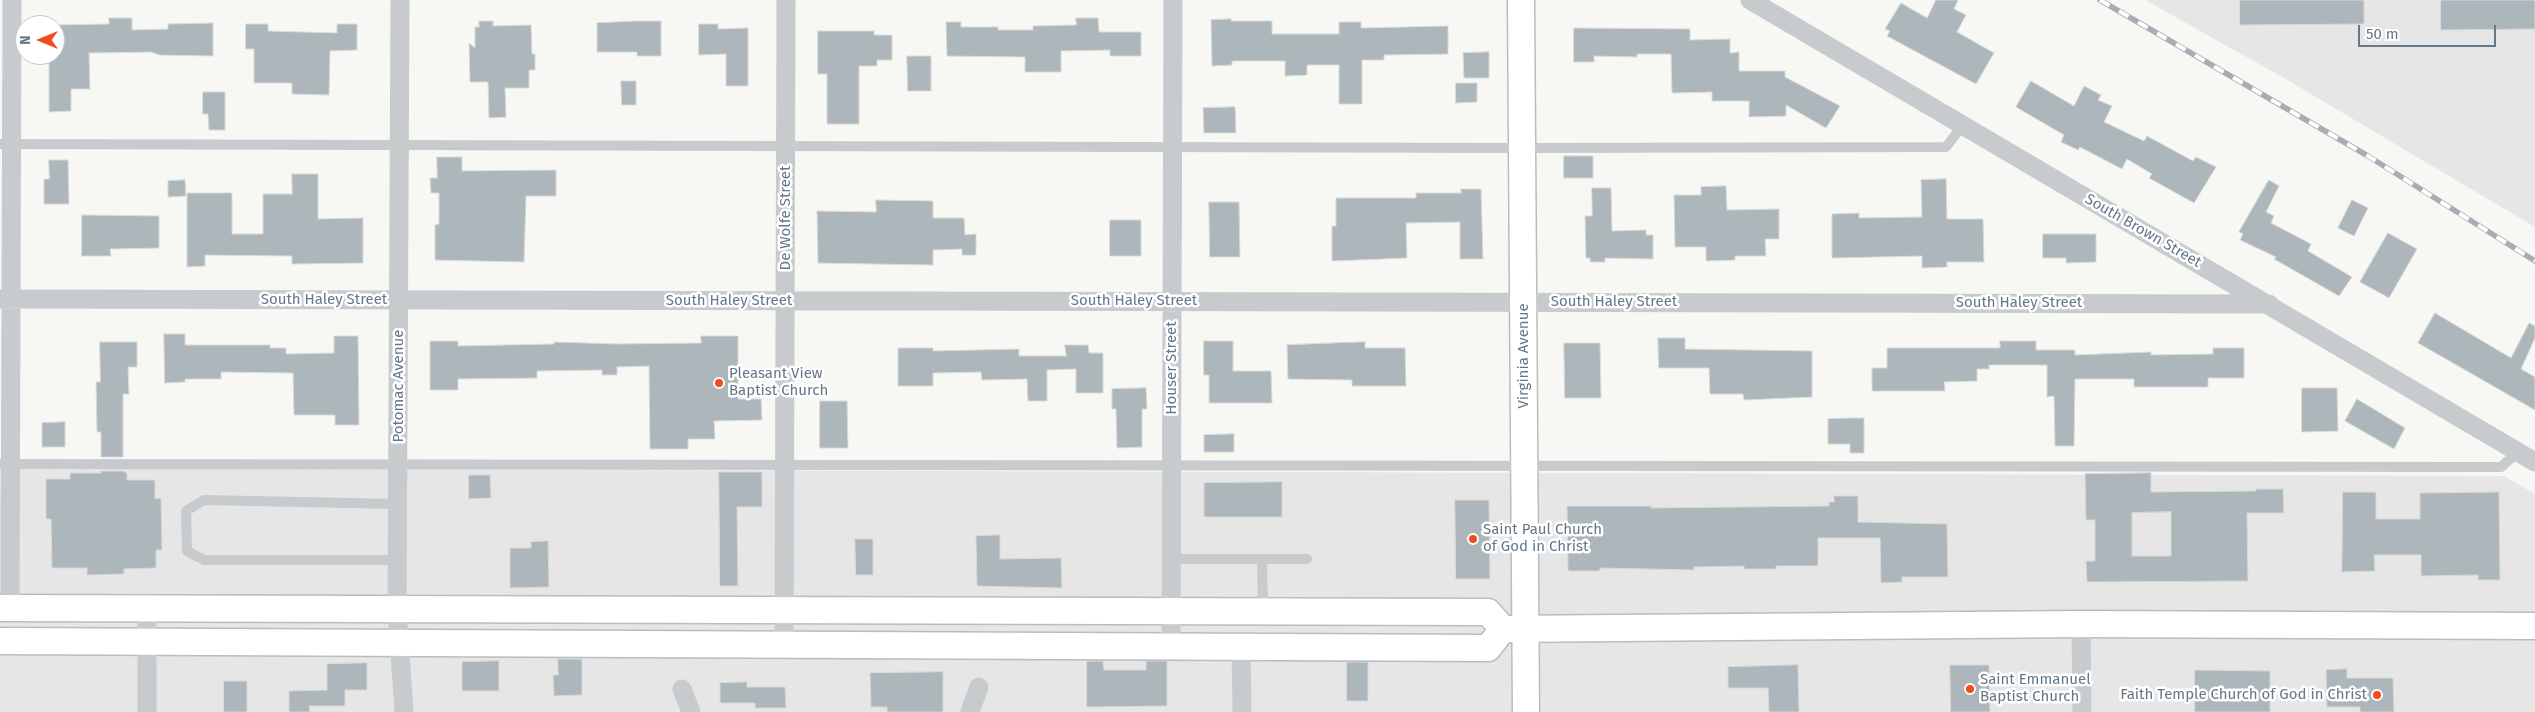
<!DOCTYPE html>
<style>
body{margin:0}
#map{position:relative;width:2535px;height:712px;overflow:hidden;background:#f7f7f4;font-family:"Fira Sans",sans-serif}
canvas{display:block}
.north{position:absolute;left:15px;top:15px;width:50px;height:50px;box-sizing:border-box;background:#fff;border:1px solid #c1c9cf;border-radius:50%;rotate:270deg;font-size:14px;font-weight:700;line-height:20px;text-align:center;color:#647887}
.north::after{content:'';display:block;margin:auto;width:18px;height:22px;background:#ee4e1d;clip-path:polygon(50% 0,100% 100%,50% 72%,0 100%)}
.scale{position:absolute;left:2358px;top:25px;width:138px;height:22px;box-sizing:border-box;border:2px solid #647887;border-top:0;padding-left:6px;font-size:15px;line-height:18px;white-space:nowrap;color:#647887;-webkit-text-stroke:4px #fff;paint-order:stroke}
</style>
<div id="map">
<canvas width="2535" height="712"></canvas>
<div class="north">N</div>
<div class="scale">50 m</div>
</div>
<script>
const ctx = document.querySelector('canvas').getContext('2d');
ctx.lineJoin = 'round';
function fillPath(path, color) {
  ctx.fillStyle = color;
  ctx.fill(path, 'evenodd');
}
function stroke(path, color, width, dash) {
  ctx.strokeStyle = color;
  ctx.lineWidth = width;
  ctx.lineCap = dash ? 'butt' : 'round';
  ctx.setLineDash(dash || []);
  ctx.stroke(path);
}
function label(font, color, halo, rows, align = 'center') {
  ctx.font = font + ' "Fira Sans",sans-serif';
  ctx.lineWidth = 5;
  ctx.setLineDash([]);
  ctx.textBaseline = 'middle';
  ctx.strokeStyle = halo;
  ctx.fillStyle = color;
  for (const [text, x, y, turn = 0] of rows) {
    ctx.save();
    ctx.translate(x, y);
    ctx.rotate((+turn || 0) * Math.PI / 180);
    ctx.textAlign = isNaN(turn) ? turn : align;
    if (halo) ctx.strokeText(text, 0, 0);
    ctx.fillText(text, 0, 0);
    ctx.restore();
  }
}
const built = new Path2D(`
 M2145 0H2535V227L2284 78Z
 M0 468 2504 476 2535 494V712H0Z`);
const building = new Path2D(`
 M1936 0H1958L1954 9 1966 15 1957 32 1994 53 1976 84 1887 36 1890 31 1885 29 1901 3 1927 18Z
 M2240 0H2364V24L2240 25Z
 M2441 0H2535V29L2441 30Z
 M109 18H132V30L168 29V24L213 23V56L160 55 151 52 89 53 90 89H71V111L49 112V55H55V25L109 24Z
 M1076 18H1098L1099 32H1141V56H1110V50L1061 51V72H1025V57L947 56 946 22H961V27H998V30H1033V26L1076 25Z
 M1231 19V21H1272V34H1339V22H1361V28L1448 26V54L1384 55V60H1362V104H1339V65H1307V75L1285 76V61H1232V65L1212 66 1211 20Z
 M479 21H493V26L531 25 532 54H535V70H529V88H505L506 117 489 118 488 82H470L469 43 475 48V27H479Z
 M637 21H661V56H637V52H597V23Z
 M246 24H268V31L337 33V24H357V50L330 51 329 95 292 94V83H254V49H246Z
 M699 24H718V29L748 28V86H726V54L699 55Z
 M1574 28 1690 29V40L1730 39V53L1739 52V71H1785V77L1840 106 1826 128 1786 105V116L1749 117V101H1712V92L1672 93 1671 54H1637V57L1594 56V62H1574Z
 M818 31H874V35H892V60H877V66H859V124H827V74H818Z
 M1489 52V78H1464L1463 53Z
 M907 56H931V91H908Z
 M621 81H636V105H622Z
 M2031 81 2074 106 2084 86 2101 95 2098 100 2112 106 2104 122 2144 141 2147 136 2193 161 2196 157 2216 167 2194 203 2149 178 2152 174 2127 159 2122 169 2080 147 2078 150 2061 142 2064 135 2016 107Z
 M1456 83H1477V102L1456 103Z
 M203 92H225V130H209L208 114H203Z
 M1235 107 1236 133H1204L1203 108Z
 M1564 156H1593V178H1564Z
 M437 157H462V171L556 170V196H526L524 262 435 260V225L439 224V193H431L430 178H437Z
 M49 160H68L69 204H44V179H49Z
 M292 174H318V219L363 218V263L292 264V256L205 255V266L187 267V193H232V234H263V194H292Z
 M1946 179 1947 219H1983L1984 262H1947V267L1922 268V256L1832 258V214L1859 213V218L1922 217 1921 180Z
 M185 180 186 196 168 197V181Z
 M2269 180 2279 186 2266 212 2274 216 2271 223 2311 244 2308 251 2352 277 2339 296 2274 259 2276 257 2240 240 2243 234 2239 232Z
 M1726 186 1727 210 1779 209V239H1765L1766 256H1735V260L1706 261V247H1675L1674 195H1701V187Z
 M1592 188H1611L1612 231 1646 230V235H1653V259L1605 258V262H1590V258H1586L1585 216H1592Z
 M1461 189H1481L1483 259H1460V222L1406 223 1407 258 1332 261V226H1336V198H1416V193H1461Z
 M876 200 933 201V218H964L965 235 976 234V255H962V249L933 250V265L818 263 817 211 876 212Z
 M2352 200 2368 208 2354 236 2338 228Z
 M1209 202H1239L1240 257H1210Z
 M82 215 159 216V248L110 249 111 256H82Z
 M1110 220H1141V256H1110Z
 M2388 233 2417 249 2389 298 2360 282Z
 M2043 234H2096V262L2066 263V258H2043Z
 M2435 313 2511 358 2529 323 2535 326V338L2521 369 2535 377V410L2418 343Z
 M164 334H185V345H270V348H286V354L334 353V336H358L359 425H335V415H294L293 373 221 372V379H185V382L165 383Z
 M701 336H738V399H761L762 420 714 421 715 439H688V449H650L649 366 617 367V375H602V370L537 371V378L458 379V390H430V341H458V346L554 344V342L617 344 701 343Z
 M1658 338H1685V349L1812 351V397L1744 400 1743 394H1710L1709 368H1659Z
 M1204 341H1233V371H1271L1272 403H1209V375H1204Z
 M2000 341H2036V350H2075V355L2151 352V355L2213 354V348H2244V378H2208V387H2134V379H2075L2074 446H2055L2054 396 2047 397V365H1989V369H1977V381L1944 382 1945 391H1872V368H1887V348H2000Z
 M100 342H137V367H128L129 394H123V457H101V432H97L96 382H100Z
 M1365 342V348H1405L1406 386H1352V380L1288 379 1287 345Z
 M1564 343H1600L1601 398H1565Z
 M1065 345H1088L1089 353H1103V393H1076V369L1047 370V401H1028L1027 379 982 380 981 372 933 373V386H898V348H933V351L1019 349V356H1066Z
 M1146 388 1147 409H1142V447L1117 448 1116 409H1112V389Z
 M2302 388H2337L2338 431 2302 432Z
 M2357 399 2405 428 2394 449 2345 421Z
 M820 401H847L848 448H820Z
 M1849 418H1864V453H1850V444H1828V419Z
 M65 422V447H42V423Z
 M1234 434V452H1204V435Z
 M101 471H123L127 473V480H155V499L161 498 162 550H156V568L124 569V574L87 575V568H52L51 519H46V479H70V473H101Z
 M719 472H762V507H737L738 586H720Z
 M2151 473V492L2256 491V489H2283L2284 513H2247L2248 581 2087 582 2086 561H2095V520H2086L2085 474ZM2171 512V556H2132V513Z
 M469 475H490L491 498 469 499Z
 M1282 482V517H1204V483Z
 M2343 492H2376V519H2420V493L2499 492 2500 580H2478V575L2421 576V555H2374L2375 571 2342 572Z
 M1834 496H1858V522L1947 524 1948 577H1902V582L1881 583 1880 538H1818V566H1776V569H1744V566L1694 567V570L1600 568V571H1568L1567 506H1651V508L1829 506V502H1834Z
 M1455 500H1489L1490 579H1456Z
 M1000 535V559L1061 558 1062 588 977 586 976 536Z
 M855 539H873V575H856Z
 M548 541 549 587 510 588V548H531V542Z
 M558 659H582V695L554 696 553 675H558Z
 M499 661V691H462V662Z
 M1087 661H1103L1104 670H1146V661H1167V706L1087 707Z
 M1347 662H1368V701H1347Z
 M367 663V690H345V706H309L310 712H289V691L327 690V664Z
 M1798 665 1799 712H1769L1768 688H1728V667Z
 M1950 665H1989L1990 712H1951Z
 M2347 669V678H2393L2394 712H2360V707H2327L2326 670Z
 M2195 670 2270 671V712H2195Z
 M943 672V712H887V707H871L870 673Z
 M224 681H247V712H224Z
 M747 682V687H785L786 708H755V703H720V683Z`);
const lane = new Path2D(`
 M0 144 1522 148 1946 147 1963 125
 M0 464 2501 467 2518 452
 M1172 559H1262L1263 610
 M1262 559H1307
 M398 560H204L187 551 186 511 204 500 399 504`);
const street = new Path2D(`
 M400 0 397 610 404 712
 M1750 0 2535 462
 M0 299 2269 304
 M10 608 12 0
 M147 610V712
 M2081 624 2082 712
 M784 646 786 0
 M1171 647 1173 0
 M1241 647 1242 712
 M682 689 691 712
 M970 712 979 687`);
const secondary = new Path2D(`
 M1521 0 1526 712
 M0 608 1488 612 1503 629 2081 624 2535 626
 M0 641 1488 648 1503 629`);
const rail = new Path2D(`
 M2100 0 2368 156 2535 261`);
const markers = [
 [719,383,5,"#ee4e1d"],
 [1473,539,5,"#ee4e1d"],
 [1970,689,5,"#ee4e1d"],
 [2377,695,5,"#ee4e1d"]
];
const streetNames = [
 ["De Wolfe Street",786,218,-90],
 ["South Brown Street",2143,231,30],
 ["South Haley Street",324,300],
 ["South Haley Street",729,301],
 ["South Haley Street",1134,301],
 ["South Haley Street",1614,302],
 ["South Haley Street",2019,303],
 ["Virginia Avenue",1524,356,-90],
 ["Houser Street",1172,368,-90],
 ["Potomac Avenue",399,386,-90]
];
const poiNames = [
 ["Pleasant View",729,374],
 ["Baptist Church",729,391],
 ["Saint Paul Church",1483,530],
 ["of God in Christ",1483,547],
 ["Saint Emmanuel",1980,680],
 ["Baptist Church",1980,697],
 ["Faith Temple Church of God in Christ",2367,695,"right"]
];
fillPath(built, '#e5e6e5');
fillPath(building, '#adb6bb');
stroke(building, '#d9d9d6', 1);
stroke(secondary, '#b7bdc1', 29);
stroke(lane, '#c7cbce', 10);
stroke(street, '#c7cbce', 19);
stroke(secondary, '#fff', 26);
stroke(rail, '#a7adb3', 5.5);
stroke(rail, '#fff', 4, [11]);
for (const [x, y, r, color] of markers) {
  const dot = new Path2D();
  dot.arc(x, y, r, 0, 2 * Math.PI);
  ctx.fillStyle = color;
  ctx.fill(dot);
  stroke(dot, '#fff', 2);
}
label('15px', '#647887', '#fff', streetNames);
label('15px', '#647887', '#fff', poiNames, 'left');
</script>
